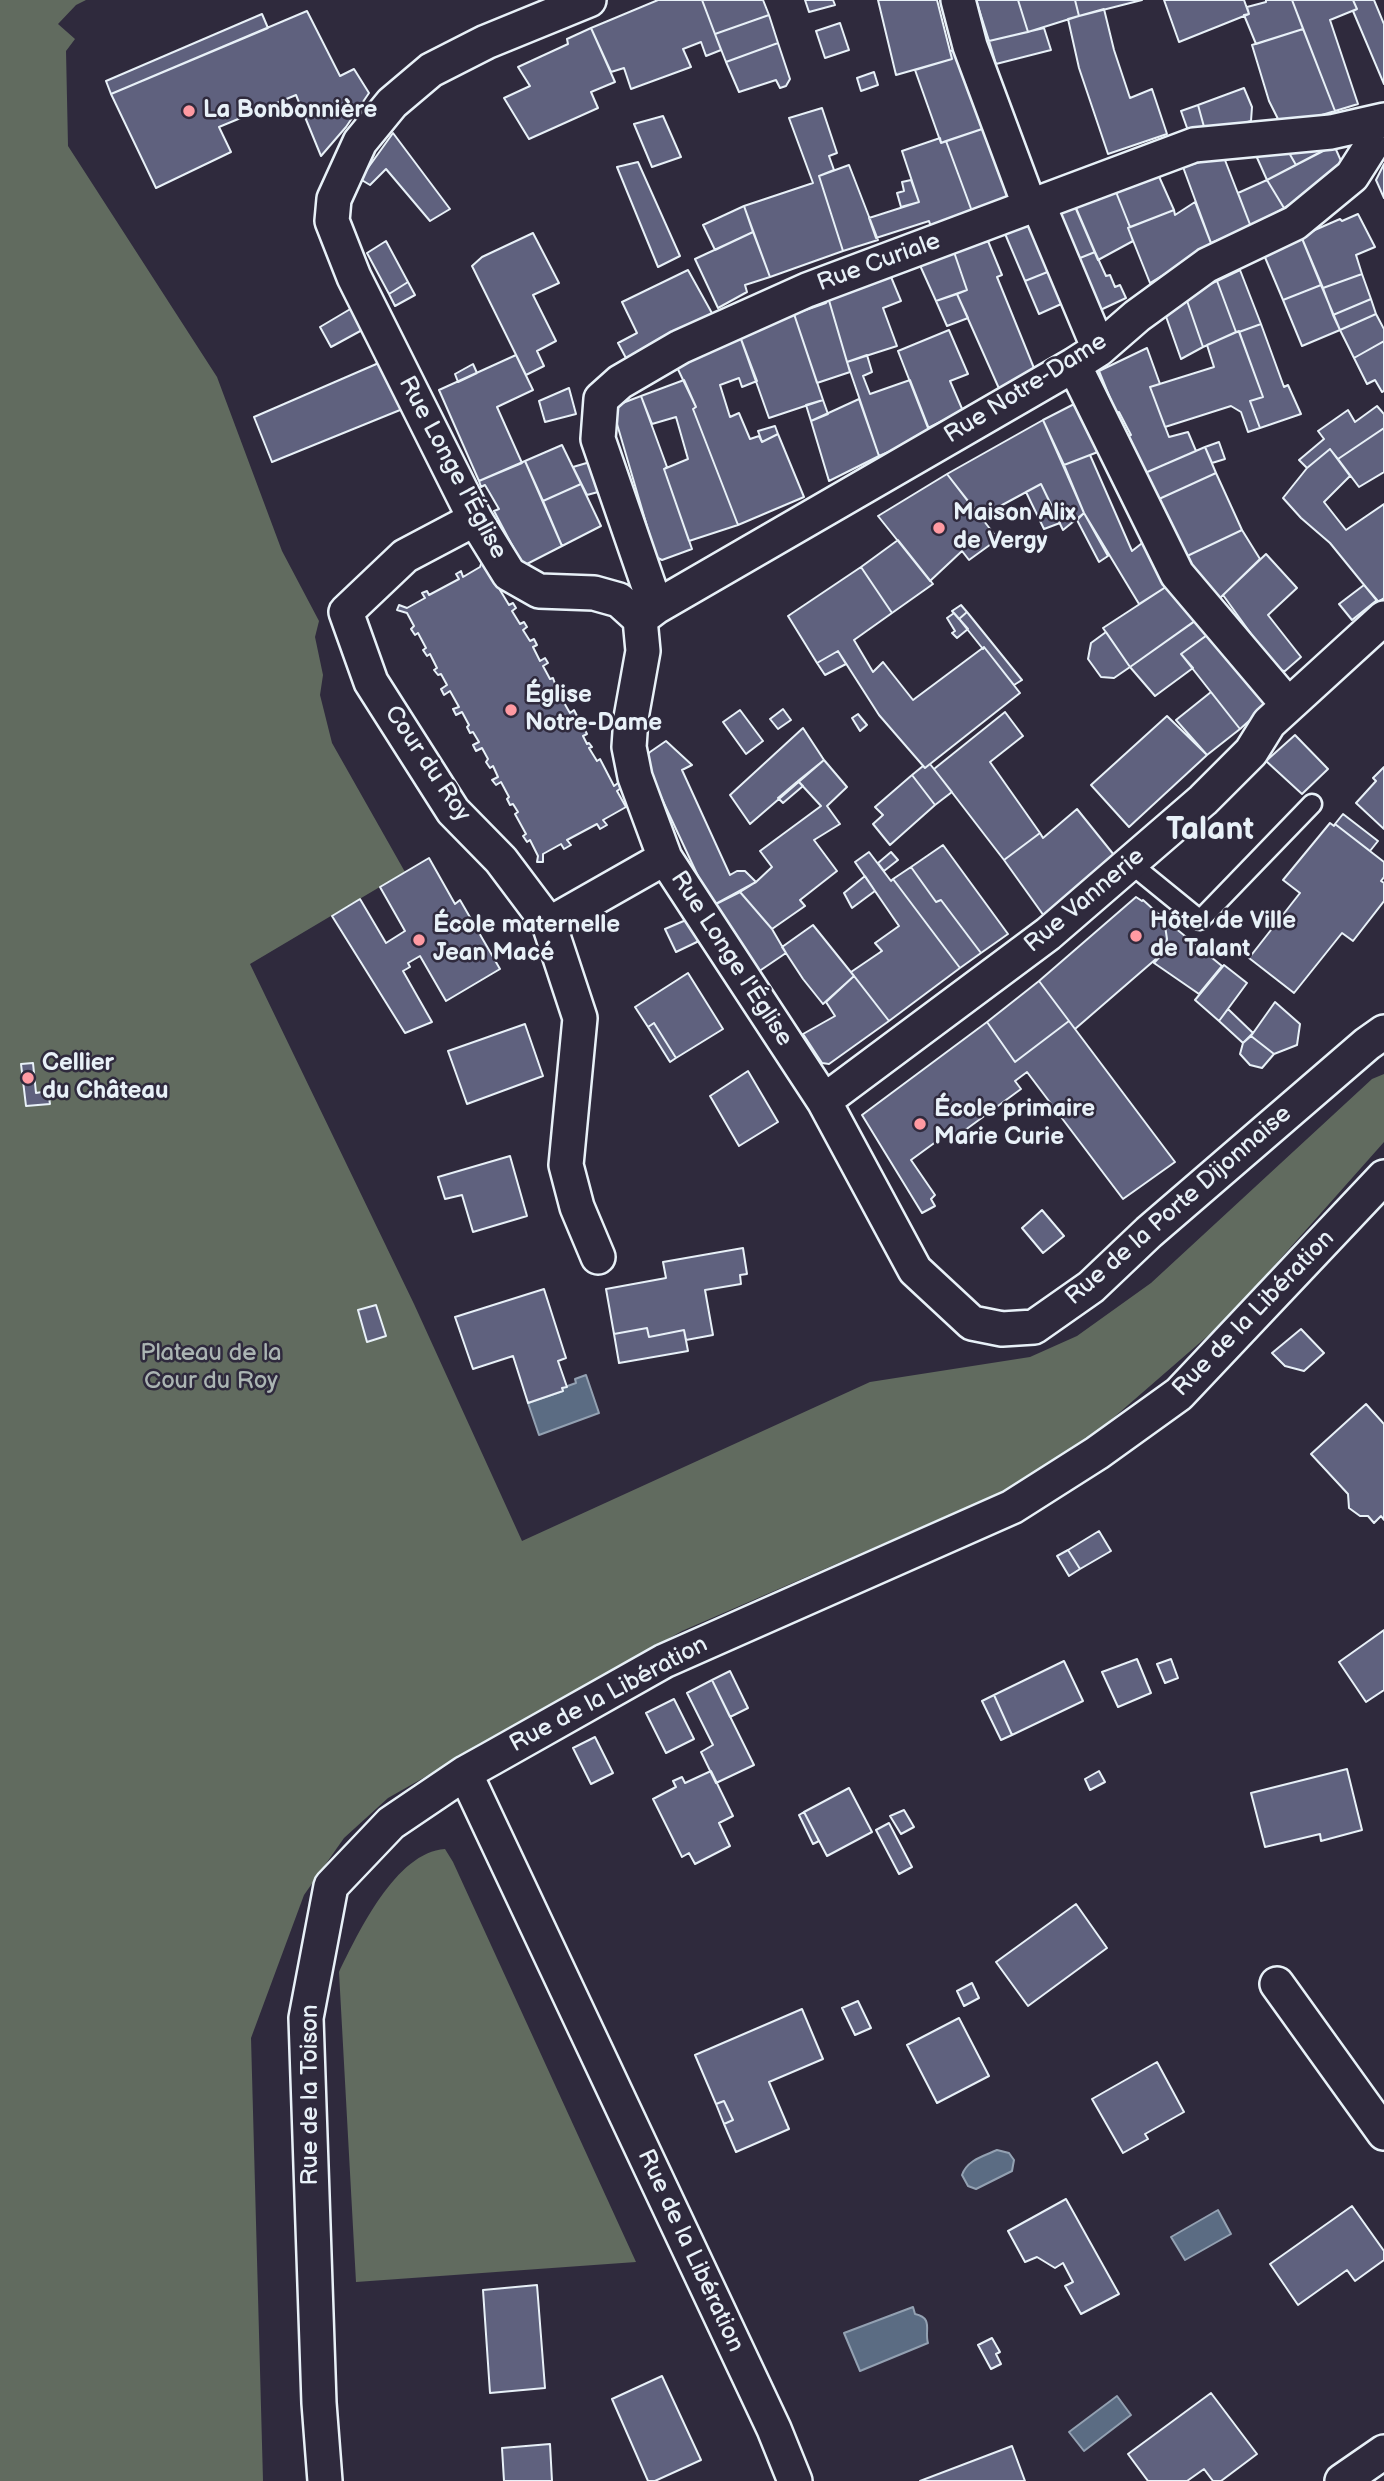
<!DOCTYPE html>
<meta charset="utf-8">
<style>
body{margin:0}
canvas{display:block;background:#2f2a3d}
</style>
<canvas width="1384" height="2481"></canvas>
<script>
const ctx = document.querySelector('canvas').getContext('2d');
ctx.lineJoin = 'round';
function fillPath(path, color) {
  ctx.fillStyle = color;
  ctx.fill(path, 'evenodd');
}
function stroke(path, color, width, dash) {
  ctx.strokeStyle = color;
  ctx.lineWidth = width;
  ctx.lineCap = dash ? 'butt' : 'round';
  ctx.setLineDash(dash || []);
  ctx.stroke(path);
}
function label(font, color, halo, rows, align = 'center') {
  ctx.font = font + ' "Balsamiq Sans",sans-serif';
  ctx.lineWidth = 5;
  ctx.setLineDash([]);
  ctx.textBaseline = 'middle';
  ctx.strokeStyle = halo;
  ctx.fillStyle = color;
  for (const [text, x, y, turn = 0] of rows) {
    ctx.save();
    ctx.translate(x, y);
    ctx.rotate((+turn || 0) * Math.PI / 180);
    ctx.textAlign = isNaN(turn) ? turn : align;
    if (halo) ctx.strokeText(text, 0, 0);
    ctx.fillText(text, 0, 0);
    ctx.restore();
  }
}
const green = new Path2D(`
 M0 0H86L76 5 58 24 75 39 66 51 68 146 217 377 282 551 319 621 315 637 323 675 320 695 332 743 405 872 250 964 414 1304 522 1541 870 1382 1030 1357 1077 1336 1151 1283 1372 1079 1384 1074V1142L1226 1320 1097 1432 1004 1491 682 1631 388 1798 344 1838 304 1895 251 2038 263 2481H0Z
 M445 1849 453 1862 636 2262 356 2282 339 1972C358 1933 396 1852 445 1849Z`);
const water = new Path2D(`
 M586 1375 599 1413 539 1435 528 1403 563 1391 562 1388 576 1383 575 1379Z
 M997 2150 1009 2153 1014 2160 1012 2171 976 2189 968 2186 962 2175C967 2160 984 2156 997 2150Z
 M1218 2210 1231 2234 1185 2260 1171 2237Z
 M913 2307 915 2314C934 2318 924 2331 928 2343L860 2371 844 2333Z
 M1117 2396 1131 2415 1084 2451 1069 2432Z`);
const building = new Path2D(`
 M658 0H702L721 50 706 56 701 42 683 49 691 67 631 89 624 68 611 72 591 28Z
 M702 0H763L769 15 715 34Z
 M805 0H833L835 5 809 12Z
 M878 0H937L952 59 896 75Z
 M976 0H1018L1028 32 989 41Z
 M1018 0H1075L1079 16 1028 32Z
 M1075 0H1142L1079 16Z
 M1164 0H1244L1249 14 1179 42Z
 M1266 0H1292L1303 29 1256 44 1244 15 1249 14 1247 7 1266 2Z
 M1292 0H1353L1357 9 1330 20 1358 104 1335 111Z
 M1353 0H1374L1384 24V84L1353 11 1357 9Z
 M1104 9 1114 50 1130 98 1152 89 1167 134 1108 154 1079 68 1068 19Z
 M307 11 340 76 354 69 369 93 346 127 321 156 296 95 219 127 231 152 156 188 111 94Z
 M262 14 268 28 111 94 106 81Z
 M769 15 778 43 726 62 715 34Z
 M840 23 849 50 825 58 816 31Z
 M591 28 615 82 591 92 598 108 529 139 504 98 530 86 518 67 568 44 567 39Z
 M1044 28 1051 50 996 64 989 41Z
 M1303 29 1335 111 1282 127 1269 101 1252 45Z
 M778 43 790 79 786 86 780 88 776 80 739 92 726 62Z
 M959 50 991 126 941 143 915 70 952 59 950 51Z
 M874 72 878 85 861 91 857 78Z
 M1244 88 1252 107 1251 121 1206 134 1198 105Z
 M1198 105 1206 134 1191 139 1181 111Z
 M822 108 837 153 829 156 834 170 819 176 843 251 770 277 744 206 813 183 789 118Z
 M663 116 681 157 652 167 634 124Z
 M991 126 1016 197 973 214 946 141Z
 M393 133 450 209 430 221 386 169 370 185 360 179Z
 M940 138 941 143 946 141 973 214 932 230 929 221 876 238 869 218 919 202 902 151Z
 M1334 145 1345 170 1284 208 1267 180Z
 M1326 146 1327 149 1296 165 1288 151Z
 M1254 151H1288L1296 165 1267 180Z
 M1223 155 1251 227 1211 243 1183 167Z
 M638 162 680 256 658 267 617 167Z
 M1384 164V198L1376 180Z
 M849 165 878 240 843 251 819 176Z
 M1157 172 1174 210 1130 227 1114 187Z
 M911 180 919 202 901 207 897 193 904 191 902 182Z
 M1267 180 1284 208 1251 227 1238 193Z
 M1114 187 1130 227 1128 228 1133 241 1098 260 1073 202Z
 M1195 202 1212 246 1150 283 1128 228 1174 210 1175 215Z
 M744 206 753 232 715 250 703 225Z
 M1076 208 1095 252 1070 262 1055 213Z
 M1358 214 1375 247 1356 255 1362 274 1323 288 1301 236 1340 219 1342 221Z
 M1034 216 1055 269 1025 281 1003 229Z
 M753 232 770 277 745 285 747 292 718 308 695 259Z
 M533 233 559 283 533 295 556 341 537 351 544 366 526 375 472 266 482 257Z
 M1301 236 1321 285 1283 300 1264 255Z
 M386 241 408 282 389 294 367 253Z
 M988 241 1002 275 997 277 1038 378 1001 393 957 294 967 290 954 252Z
 M954 252 967 290 936 301 918 261Z
 M1095 252 1106 276 1110 275 1115 287 1120 285 1126 298 1094 313 1070 262Z
 M1055 269 1068 301 1039 314 1025 281Z
 M688 270 713 315 627 360 618 343 637 333 622 302Z
 M1240 270 1261 324 1239 332H1236L1217 281Z
 M889 272 901 301 883 308 897 346 847 362 828 297Z
 M1362 274 1371 299 1333 315 1323 288Z
 M1217 281 1236 332 1203 347 1185 295Z
 M408 282 415 295 395 306 389 294Z
 M1321 285 1340 330 1302 346 1283 300Z
 M957 294 968 318 947 326 936 301Z
 M1185 295 1203 347 1181 359 1163 308Z
 M828 297 850 372 817 383 794 314 826 303 825 298Z
 M1371 299 1376 314 1340 330 1333 315Z
 M352 308 364 329 331 347 320 327Z
 M794 314 823 400 769 418 738 331Z
 M1376 314 1384 329V341L1354 358 1340 330Z
 M1261 324 1284 387 1288 385 1301 414 1260 428 1250 401 1263 397 1239 332Z
 M949 330 968 374 950 381 963 411 928 428 898 351Z
 M738 331 757 381 742 387 739 378 720 385 730 417 739 413 750 439 759 436 762 442 778 434 804 497 738 525 693 409 696 407 674 361Z
 M1239 331 1263 397 1250 401 1260 428 1248 432 1241 412 1231 406 1165 427 1150 387 1214 367 1207 345Z
 M1384 341V391L1382 392 1375 380 1367 384 1354 358Z
 M1147 348 1160 384 1150 387 1169 437 1188 432 1196 451 1145 473 1121 438 1131 435 1119 412 1116 413 1099 371Z
 M516 355 533 390 497 407 522 463 479 481 439 390Z
 M867 355 872 372 863 376 870 394 910 380 931 434 879 456 847 362Z
 M381 362 405 408 272 462 254 417Z
 M473 364 477 373 458 382 455 374Z
 M684 380 696 407 693 409 738 525 689 541 664 469 688 459 676 417 652 424 641 396Z
 M569 388 576 414 545 422 539 401Z
 M641 396 667 467 664 469 692 549 662 560 656 557 612 407Z
 M859 399 879 456 829 481 811 421Z
 M823 400 828 414 811 421 806 405Z
 M1080 401 1103 450 1064 465 1043 420Z
 M1377 406 1384 414V428L1338 459 1330 449 1307 468 1299 460 1324 439 1318 431 1348 410 1355 422Z
 M1043 420 1084 513 1063 530 1041 484 980 517 947 474Z
 M775 426 778 434 762 442 758 431Z
 M1384 428V472L1359 487 1338 459Z
 M1219 442 1225 459 1212 463 1205 447Z
 M562 445 581 484 543 501 525 461Z
 M1205 447 1216 473 1159 499 1145 473Z
 M1330 449 1350 476 1324 502 1346 530 1384 504V598L1378 602 1330 543 1301 518 1283 498 1307 468Z
 M1090 455 1132 551 1146 540 1172 583 1139 604 1084 513 1064 465Z
 M525 461 562 546 523 566 494 511 499 509 485 485 481 487 479 481Z
 M590 462 598 492 587 495 573 467Z
 M1216 473 1242 530 1185 557 1159 499Z
 M947 474 998 539 969 560 962 551 930 581 878 516Z
 M581 484 601 526 562 546 543 501Z
 M1041 484 1060 523 1044 529 1026 492Z
 M1084 513 1108 556 1099 562 1077 520Z
 M1242 530 1260 559 1219 599 1185 557Z
 M898 540 933 584 892 613 861 567Z
 M1266 554 1297 588 1268 615 1301 657 1285 671 1277 670 1223 595Z
 M483 558 505 587 500 590 509 605 513 603 516 608 512 611 520 624 524 622 527 627 523 630 530 641 534 639 537 645 533 647 540 661 545 658 548 663 543 666 550 679 553 678 559 695 564 693 567 698 563 701 570 713 574 710 577 716 572 718 580 731 584 728 587 734 583 736 587 744 589 743 592 747 589 748 597 761 600 759 614 786 618 783 621 788 617 791 626 807 603 820 607 825 600 829 597 824 567 840 571 845 564 849 561 844 543 854V862H537L538 856 530 840 527 842 523 836 526 834 515 814 518 812 513 804 510 805 507 799 509 797 501 782 496 785 492 780 498 777 493 766 490 768 486 762 488 759 482 748 476 751 473 745 479 742 473 732 470 733 467 727 469 725 462 712 456 715 453 709 459 707 450 691 444 695 441 689 447 685 441 674 438 675 434 670 437 668 430 654 427 656 423 650 426 648 418 633 415 635 411 629 414 626 407 613 397 610 399 605 407 608 425 598 422 593 427 591 429 595 459 579 456 574 461 571 463 577 480 567Z
 M861 567 892 613 854 640 873 672 883 662 913 700 984 647 1020 693 925 768 879 715 838 651 817 663 788 616Z
 M1172 583 1198 619 1130 667 1103 628Z
 M1364 585 1377 600 1352 620 1339 604Z
 M961 605 967 612 959 619 952 611Z
 M967 612 1022 680 1014 685 984 647 983 649 959 619Z
 M954 613 968 629 957 638 952 633 955 631 947 618Z
 M1196 620 1207 635 1181 654 1193 668 1155 696 1130 667Z
 M1106 632 1130 667 1114 678 1101 677 1088 659 1091 643Z
 M1210 633 1268 704 1240 729 1181 654Z
 M838 651 846 664 825 675 817 663Z
 M1211 692 1240 729 1207 755 1176 720Z
 M783 709 791 720 778 729 770 719Z
 M740 710 763 741 746 754 723 722Z
 M1005 712 1023 736 990 762 1040 833 1004 860 934 769Z
 M858 714 867 725 860 731 852 718Z
 M1167 716 1207 755 1129 827 1091 785Z
 M803 728 824 760 750 824 730 795Z
 M1295 735 1328 769 1302 794 1266 761Z
 M666 741 692 765 682 770 730 875 737 871H745L756 882 712 906 646 765V757L650 752Z
 M824 760 847 787 827 806 840 824 814 840 837 871 800 900 805 906 772 929 740 892 756 882 772 867 760 851 821 806 798 781Z
 M930 764 952 792 935 805 912 775 923 766 925 768Z
 M1384 767V829L1356 803 1376 781 1373 778Z
 M912 775 935 805 890 845 873 824 883 815 875 807Z
 M798 781 803 786 783 803 778 798Z
 M1077 809 1114 855 1044 916 1004 860 1040 833 1043 838Z
 M1343 814 1378 841 1370 851 1335 824Z
 M1330 823 1334 826 1335 824 1384 862V877L1381 881 1384 883V901L1353 941 1342 933 1294 993 1249 958 1300 893 1283 880Z
 M943 845 1008 934 981 953 941 900 936 902 911 867Z
 M869 852 891 881 893 879 960 968 889 1021 851 972 882 951 875 943 899 926 855 862Z
 M891 852 898 860 884 871 878 863Z
 M429 858 455 904 460 900 500 969 446 1001 420 956 408 963 410 967 403 971 432 1022 405 1033 332 916 360 899 386 943 405 931 380 887Z
 M911 867 936 902 941 900 981 953 960 968 893 879Z
 M865 876 875 891 852 908 844 893Z
 M740 892 772 929 786 953 755 974 712 906Z
 M1136 897 1142 901 1143 900 1164 919 1167 939 1164 952 1075 1029 1039 981Z
 M1164 919 1222 966 1199 994 1154 963 1164 952 1167 939Z
 M686 920 699 941 676 952 665 929Z
 M813 925 854 976 823 1004 803 979 782 947Z
 M1224 965 1247 983 1219 1021 1195 1000Z
 M688 973 723 1029 676 1058 654 1023 648 1027 635 1007Z
 M854 976 889 1021 829 1064 822 1063 803 1034 835 1016 826 1002Z
 M1039 981 1069 1021 1015 1062 987 1022Z
 M1275 1002 1300 1024 1297 1045 1274 1054 1251 1036Z
 M1228 1009 1253 1033 1243 1043 1219 1021Z
 M1069 1021 1175 1162 1123 1199 1027 1072 1015 1081 1021 1089 953 1139 948 1133 911 1160 935 1195 931 1199 935 1206 922 1213 862 1115 987 1022 1015 1062Z
 M654 1023 676 1058 670 1062 648 1027Z
 M525 1024 543 1076 467 1104 448 1051Z
 M1251 1036 1274 1054 1262 1068 1250 1065 1240 1054 1243 1043Z
 M33 1063 36 1093 48 1091 50 1104 26 1106 21 1064Z
 M748 1071 778 1122 739 1146 710 1096Z
 M510 1156 527 1216 473 1232 462 1195 445 1199 438 1177Z
 M1042 1210 1064 1236 1043 1253 1022 1228Z
 M743 1248 747 1274 740 1275 741 1284 705 1290 713 1335 686 1340 684 1330 649 1337 647 1328 614 1334 606 1289 666 1278 663 1262Z
 M544 1289 566 1358 558 1361 567 1387 562 1388 563 1391 528 1403 513 1356 473 1369 455 1317Z
 M376 1305 386 1336 367 1342 358 1310Z
 M647 1328 649 1337 684 1330 688 1351 619 1363 614 1334Z
 M1301 1329 1324 1353 1304 1371 1285 1366 1272 1353Z
 M1366 1404 1384 1424V1520L1381 1516 1374 1523 1368 1516H1360L1349 1508 1348 1494 1311 1454Z
 M1099 1531 1111 1551 1080 1569 1068 1550Z
 M1068 1550 1080 1569 1069 1576 1057 1556Z
 M1384 1630V1690L1366 1702 1339 1662Z
 M1137 1659 1151 1693 1118 1707 1102 1672Z
 M1171 1659 1178 1678 1165 1683 1157 1664Z
 M1064 1661 1083 1701 1012 1735 994 1695Z
 M730 1671 748 1708 730 1717 712 1680Z
 M712 1680 754 1765 716 1783 701 1752 713 1745 687 1693Z
 M994 1695 1012 1735 1001 1740 982 1701Z
 M674 1699 694 1739 666 1753 646 1713Z
 M595 1737 613 1773 591 1784 573 1748Z
 M1347 1769 1362 1830 1321 1841 1320 1834 1265 1847 1251 1793Z
 M711 1771 733 1816 719 1823 730 1846 695 1864 689 1853 682 1857 653 1799 676 1787 673 1781 682 1777 685 1783Z
 M1099 1771 1105 1782 1090 1790 1085 1779Z
 M849 1788 872 1832 827 1856 804 1812Z
 M904 1810 914 1827 901 1834 890 1816Z
 M804 1812 819 1841 813 1844 799 1815Z
 M889 1823 912 1867 899 1874 876 1830Z
 M1076 1904 1107 1948 1028 2006 996 1962Z
 M972 1983 979 1998 964 2006 957 1991Z
 M858 2001 871 2028 855 2035 842 2008Z
 M802 2009 823 2059 769 2082 789 2129 736 2152 724 2124 733 2120 724 2101 716 2104 695 2055Z
 M959 2018 989 2076 937 2103 907 2045Z
 M1157 2062 1184 2112 1145 2134 1148 2139 1123 2153 1092 2099Z
 M724 2101 733 2120 724 2124 716 2104Z
 M1066 2199 1119 2294 1081 2314 1065 2286 1073 2282 1063 2263 1055 2268 1037 2257 1025 2262 1008 2231Z
 M1352 2206 1384 2251V2260L1355 2281 1347 2270 1298 2305 1270 2264Z
 M537 2285 545 2388 490 2393 483 2290Z
 M992 2338 1000 2352 996 2354 1001 2364 991 2369 978 2345Z
 M662 2376 701 2460 655 2481H648L612 2399Z
 M1211 2393 1257 2454 1221 2481H1213L1204 2469 1187 2481H1148L1128 2454Z
 M550 2444 552 2481H504L502 2448Z
 M1012 2446 1025 2481H920Z`);
const lane = new Path2D(`
 M1130 863 1200 920 1312 804`);
const street = new Path2D(`
 M589 0 486 42 431 70 392 103 360 142 334 199 332 221 354 277 475 519 509 574 539 591 594 593 619 600 640 619 643 651 631 718 629 747 635 777 665 858 824 1101 915 1270 972 1323 1002 1329 1034 1327 1091 1287 1149 1232 1367 1044 1384 1032
 M958 0 970 46 1030 207
 M1038 204 1099 349
 M1074 365 1177 574 1288 705
 M475 519 405 556 346 612 371 682 453 811 501 860 549 924 665 858
 M656 607 598 439 601 399 620 382 680 347 807 290 1194 145 1331 132 1384 120
 M640 619 656 607 1074 365 1099 349 1137 316 1207 265 1295 223 1352 176 1384 126
 M549 924 580 1018 566 1165 577 1207 598 1257
 M824 1101 1048 934 1203 800 1251 752 1269 723 1384 618
 M465 1773 774 2429 795 2481
 M1277 1984 1384 2133
 M325 2481 319 2403 306 2018 331 1886 391 1823 465 1773 492 1758 664 1661 1012 1507 1097 1453 1179 1394 1384 1177
 M1342 2481 1384 2452`);
const markers = [
 [189,111,7,"#ff9aa2"],
 [939,528,7,"#ff9aa2"],
 [511,710,7,"#ff9aa2"],
 [1136,936,7,"#ff9aa2"],
 [419,940,7,"#ff9aa2"],
 [28,1078,7,"#ff9aa2"],
 [920,1124,7,"#ff9aa2"]
];
const poiNames = [
 ["La Bonbonnière",203,111],
 ["Maison Alix",953,514],
 ["de Vergy",953,542],
 ["Église",525,696],
 ["Notre-Dame",525,724],
 ["Hôtel de Ville",1150,922],
 ["de Talant",1150,950],
 ["École maternelle",433,926],
 ["Jean Macé",433,954],
 ["Cellier",42,1064],
 ["du Château",42,1092],
 ["École primaire",934,1110],
 ["Marie Curie",934,1138]
];
const streetNames = [
 ["Rue Curiale",879,263,-20],
 ["Rue Notre-Dame",1026,389,-32],
 ["Rue Longe l'Église",452,468,62],
 ["Cour du Roy",427,764,56],
 ["Rue Vannerie",1085,901,-40],
 ["Rue Longe l'Église",731,959,57],
 ["Rue de la Porte Dijonnaise",1179,1206,-41],
 ["Rue de la Libération",1254,1314,-46],
 ["Rue de la Libération",609,1695,-28],
 ["Rue de la Toison",311,2095,-90],
 ["Rue de la Libération",690,2251,65]
];
const parkNames = [
 ["Plateau de la",211,1354],
 ["Cour du Roy",211,1382]
];
const districtNames = [
 ["Talant",1210,831]
];
fillPath(green, '#616b5f');
fillPath(water, '#5b6c83');
stroke(water, '#93a1b2', 2);
fillPath(building, '#5f617e');
stroke(building, '#e8f1f8', 2);
stroke(lane, '#e8f1f8', 23);
stroke(street, '#e8f1f8', 38);
stroke(lane, '#2f2a3d', 18);
stroke(street, '#2f2a3d', 33);
for (const [x, y, r, color] of markers) {
  const dot = new Path2D();
  dot.arc(x, y, r, 0, 2 * Math.PI);
  ctx.fillStyle = color;
  ctx.fill(dot);
  stroke(dot, '#2f2a3d', 2.5);
}
label('bold 24px', '#e8f1f8', '#2f2a3d', poiNames, 'left');
label('24px', '#e8f1f8', '#2f2a3d', streetNames);
label('24px', '#abb5b3', '#2f2a3d', parkNames);
label('bold 32px', '#e8f1f8', '#2f2a3d', districtNames);
</script>
